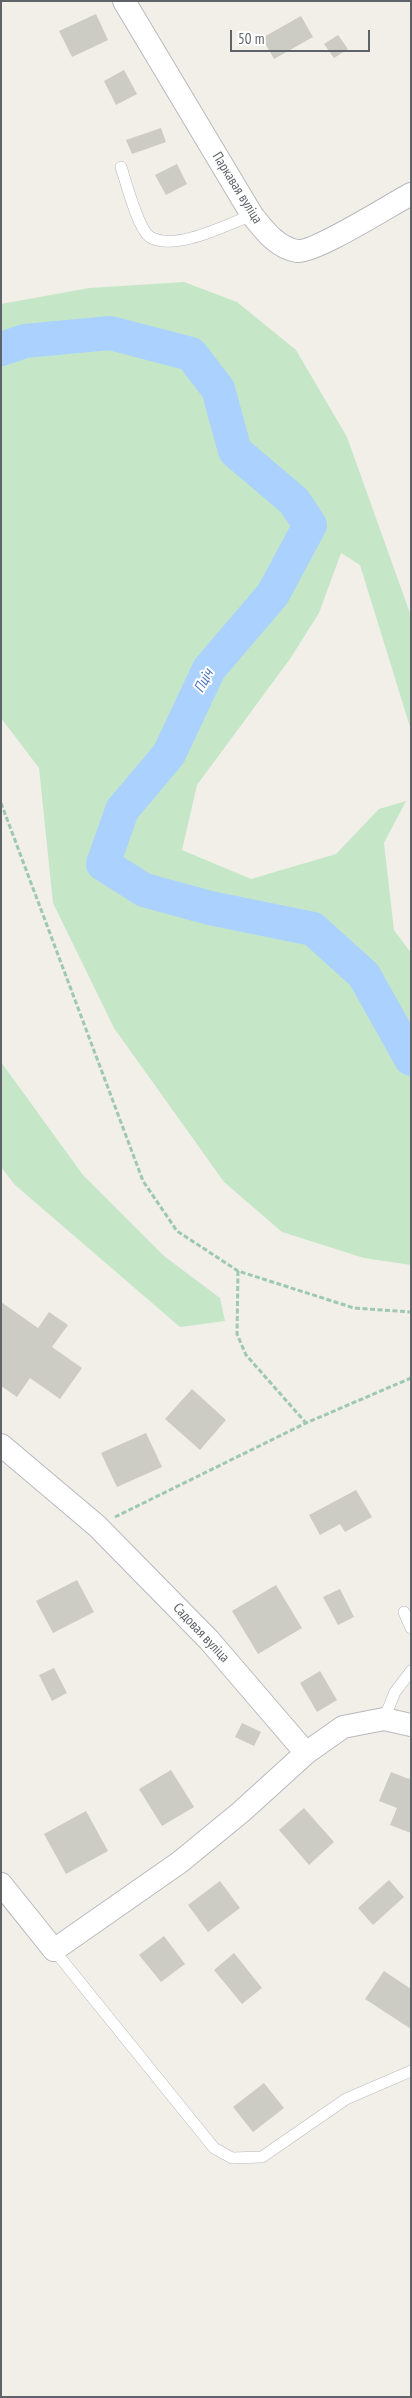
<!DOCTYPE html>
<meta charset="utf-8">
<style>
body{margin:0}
#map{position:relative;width:412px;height:2398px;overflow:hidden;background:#f1efe8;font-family:"PT Sans Narrow",sans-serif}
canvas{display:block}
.frame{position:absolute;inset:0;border:2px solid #5f6268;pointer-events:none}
.scale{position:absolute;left:230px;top:30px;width:140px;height:22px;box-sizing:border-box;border:2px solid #5f6268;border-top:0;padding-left:6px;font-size:15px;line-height:18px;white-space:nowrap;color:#5f6268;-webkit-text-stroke:4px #fff;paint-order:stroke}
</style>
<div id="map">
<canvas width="412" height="2398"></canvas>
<div class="frame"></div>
<div class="scale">50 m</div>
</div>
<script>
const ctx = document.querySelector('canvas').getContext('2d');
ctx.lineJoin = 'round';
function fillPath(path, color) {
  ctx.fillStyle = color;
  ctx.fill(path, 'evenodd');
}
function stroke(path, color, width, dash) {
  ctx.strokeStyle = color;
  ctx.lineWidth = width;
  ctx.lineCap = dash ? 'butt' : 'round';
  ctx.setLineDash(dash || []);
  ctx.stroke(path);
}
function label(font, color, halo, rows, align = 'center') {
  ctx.font = font + ' "PT Sans Narrow",sans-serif';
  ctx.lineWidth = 4;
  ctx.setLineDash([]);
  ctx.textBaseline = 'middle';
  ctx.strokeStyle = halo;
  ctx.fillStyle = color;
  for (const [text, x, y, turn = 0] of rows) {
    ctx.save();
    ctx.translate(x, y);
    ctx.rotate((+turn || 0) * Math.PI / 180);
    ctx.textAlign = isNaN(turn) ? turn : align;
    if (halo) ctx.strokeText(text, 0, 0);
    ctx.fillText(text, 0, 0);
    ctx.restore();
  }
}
const green = new Path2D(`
 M184 282 237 302 296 350 347 437 411 616 410 727 360 565 341 553 319 613 290 659 197 785 182 850 251 879 336 854 379 809 406 801 384 843 394 930 411 953V1265L364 1258 282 1232 224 1182 114 1028 53 903 39 768 1 718V304L89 288Z
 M1 1062 83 1175 164 1256 220 1298 225 1321 180 1327 15 1185 1 1167Z`);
const river = new Path2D(`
 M1 349 25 341 110 333 191 354 218 389 235 451 294 501 310 525 273 594 209 669 169 754 122 810 103 864 144 890 210 908 313 929 364 975 411 1059`);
const building = new Path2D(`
 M96 14 108 40 72 57 59 31Z
 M301 16 313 37 274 59 262 38Z
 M338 35 348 49 334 58 324 44Z
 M124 70 137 94 116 105 104 81Z
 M161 128 166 142 132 154 126 140Z
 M177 164 187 184 166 195 155 175Z
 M1 1302 38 1328 49 1312 68 1325 52 1347 82 1368 60 1399 30 1378 17 1397 1 1386Z
 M192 1389 226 1420 200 1450 165 1419Z
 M146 1433 162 1467 117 1487 101 1453Z
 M356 1490 372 1517 345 1532 340 1524 320 1535 309 1515Z
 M77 1580 94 1612 53 1633 36 1601Z
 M276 1585 302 1628 258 1654 232 1611Z
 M340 1589 354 1617 338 1625 323 1597Z
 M54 1668 67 1693 52 1701 39 1675Z
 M320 1671 337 1700 317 1712 300 1683Z
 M242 1723 261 1732 254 1746 235 1737Z
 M171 1770 194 1807 162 1826 139 1789Z
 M391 1772 409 1779 411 1776V1833L390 1825 397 1808 379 1801Z
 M304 1808 334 1842 309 1865 279 1830Z
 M86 1811 108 1851 66 1874 44 1834Z
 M389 1880 404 1897 373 1925 358 1908Z
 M220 1881 240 1908 208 1932 188 1905Z
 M164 1936 185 1964 161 1982 139 1955Z
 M234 1953 262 1988 242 2004 214 1970Z
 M384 1971 411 1989V2029L365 1999Z
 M264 2083 284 2108 253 2132 233 2107Z`);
const path = new Path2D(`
 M1 803 143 1181 177 1231 238 1271 354 1308 411 1312
 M238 1271 237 1334 246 1355 306 1423
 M115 1517 306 1423 411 1378`);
const lane = new Path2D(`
 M121 167C126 182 138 229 150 237 175 252 228 224 252 215
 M404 1612 411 1628
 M384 1719 395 1692 411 1671
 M54 1950 214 2148 232 2158 262 2157 346 2099 411 2071`);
const street = new Path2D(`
 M124 1 252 215C264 230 277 248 297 251 315 253 390 205 411 194
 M1 1445 97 1526 209 1640 306 1753
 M1 1884 54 1950 180 1862 241 1812 306 1753 343 1727 384 1719 411 1725`);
const streetNames = [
 ["Паркавая вуліца",237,188,58],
 ["Садовая вуліца",201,1633,47]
];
const waterNames = [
 ["Пціч",204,681,-62]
];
fillPath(green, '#c5e7c8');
stroke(river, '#abd2fe', 34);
fillPath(building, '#cccbc4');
stroke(lane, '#b8b9be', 12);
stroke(street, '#b8b9be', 24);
stroke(path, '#9ec8af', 3, [5, 2.5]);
stroke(lane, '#fff', 11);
stroke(street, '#fff', 22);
label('14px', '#5f6268', '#fff', streetNames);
label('italic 15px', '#4975ba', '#fff', waterNames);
</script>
